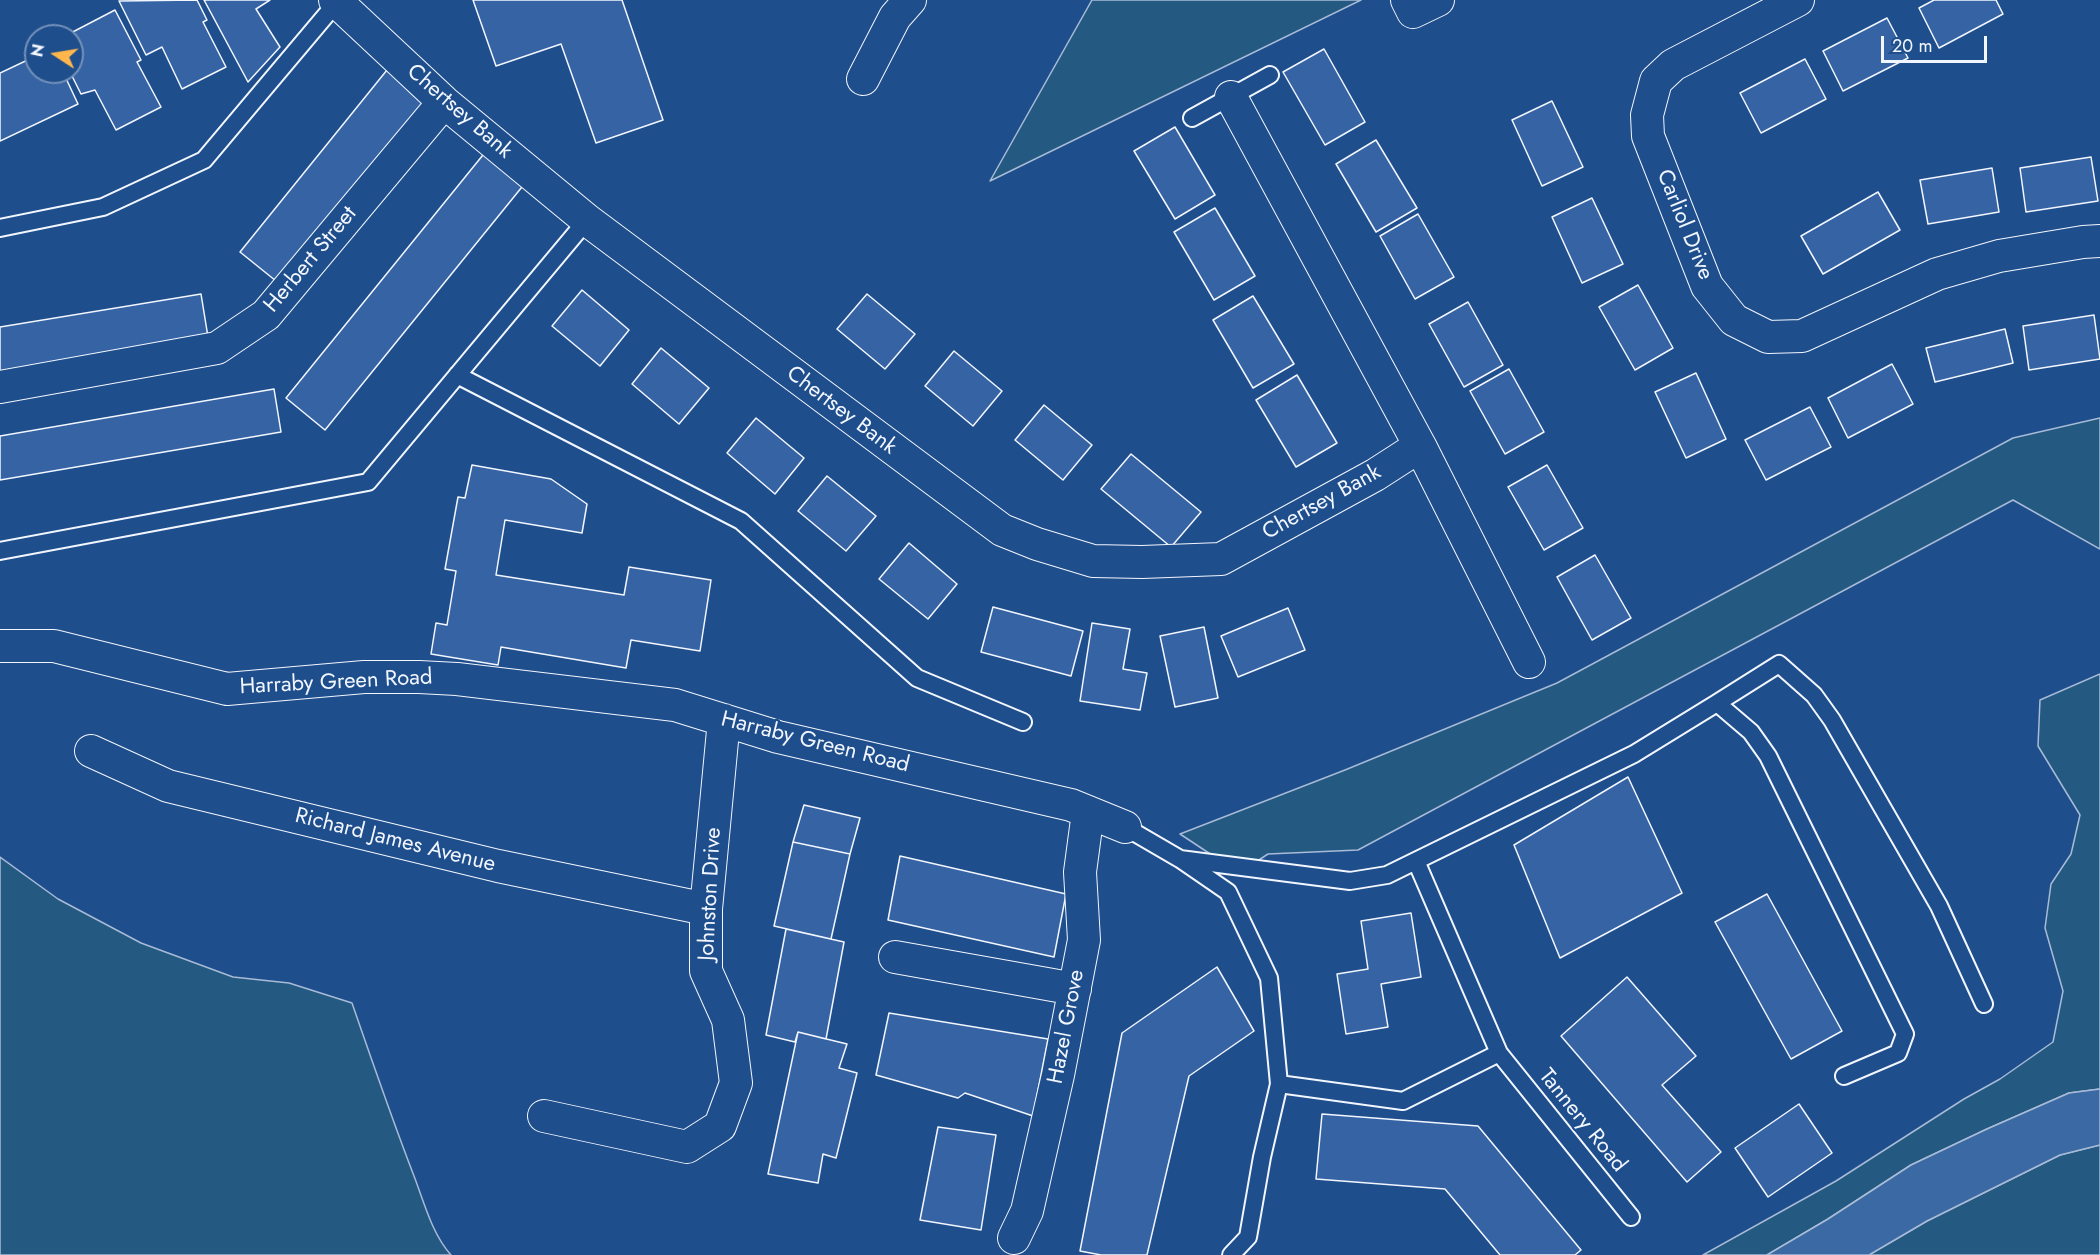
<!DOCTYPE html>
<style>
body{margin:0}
#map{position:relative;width:2100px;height:1255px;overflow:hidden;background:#1f4e8c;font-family:Jost,sans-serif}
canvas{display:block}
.north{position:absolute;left:24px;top:24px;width:60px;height:60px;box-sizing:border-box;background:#1f4e8c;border:2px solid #7391ba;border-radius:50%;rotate:282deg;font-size:16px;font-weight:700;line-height:24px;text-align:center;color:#f2f6ff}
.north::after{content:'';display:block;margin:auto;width:21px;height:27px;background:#ffb74d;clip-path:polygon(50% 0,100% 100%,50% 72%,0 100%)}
.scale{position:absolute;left:1881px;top:36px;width:106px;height:27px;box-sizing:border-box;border:3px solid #f2f6ff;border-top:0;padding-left:8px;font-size:18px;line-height:21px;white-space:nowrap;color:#f2f6ff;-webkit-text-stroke:4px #1f4e8c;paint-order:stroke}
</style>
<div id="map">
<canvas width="2100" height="1255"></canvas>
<div class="north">N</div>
<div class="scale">20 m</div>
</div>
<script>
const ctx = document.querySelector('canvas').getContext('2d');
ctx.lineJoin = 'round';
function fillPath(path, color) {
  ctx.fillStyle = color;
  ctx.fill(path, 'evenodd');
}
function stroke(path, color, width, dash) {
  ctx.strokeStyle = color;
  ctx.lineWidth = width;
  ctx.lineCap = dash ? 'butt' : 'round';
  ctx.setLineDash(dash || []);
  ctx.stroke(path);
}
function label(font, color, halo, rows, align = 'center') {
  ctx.font = font + ' Jost,sans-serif';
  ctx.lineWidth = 4.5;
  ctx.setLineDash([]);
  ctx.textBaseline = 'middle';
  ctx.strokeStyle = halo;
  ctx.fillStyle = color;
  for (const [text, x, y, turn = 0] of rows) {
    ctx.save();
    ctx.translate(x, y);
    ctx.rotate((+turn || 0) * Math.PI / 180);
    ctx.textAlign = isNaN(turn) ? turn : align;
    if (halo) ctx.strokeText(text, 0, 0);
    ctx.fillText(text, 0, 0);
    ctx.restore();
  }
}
const green = new Path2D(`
 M1092 0H1361L990 181Z
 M2100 418V549L2013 500 1358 850 1268 854 1239 873 1180 834 1345 770 1557 683 2013 438Z
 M2100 674V1089L2069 1093 1987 1129 1911 1165 1828 1219 1767 1255H1703L1836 1181 1964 1099 2000 1079 2053 1042 2063 991 2045 928 2051 884 2071 854 2080 815 2038 746 2040 700Z
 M0 857 58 899 141 943 233 977 289 983 352 1003C372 1061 392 1119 414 1176 424 1202 432 1234 451 1255H0Z
 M2100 1145V1255H1869L1927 1221 2060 1155Z`);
const water = new Path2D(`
 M2100 1089V1145L2060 1155 1927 1221 1869 1255H1767L1828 1219 1911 1165 1987 1129 2069 1093Z`);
const building = new Path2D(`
 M197 0 207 20 203 22 226 67 182 89 162 47 146 55 119 1Z
 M204 0H270L256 9 280 47 248 82Z
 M473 0H622L663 120 596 143 561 44 496 66Z
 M1934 0H1996L2003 14 1939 48 1919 8Z
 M115 10 141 60 137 62 161 107 116 130 95 90 81 94 70 72H72V36H65Z
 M1887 18 1908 58 1843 91 1823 51Z
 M1324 49 1365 122 1325 145 1283 72Z
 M36 56V72H63L78 104 0 141V73Z
 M1805 59 1826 99 1761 133 1740 93Z
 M387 70 428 104 281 285 240 252Z
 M1552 101 1583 167 1542 186 1512 120Z
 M1175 127 1215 195 1175 219 1134 151Z
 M1376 140 1417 208 1376 232 1336 164Z
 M487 150 526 182 325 430 286 398Z
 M2091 157 2098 201 2026 212 2020 168Z
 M1992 168 1999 212 1928 224 1920 180Z
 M1878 192 1900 230 1823 274 1801 236Z
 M1592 198 1623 264 1582 283 1552 217Z
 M1215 208 1255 276 1214 300 1174 232Z
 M1418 214 1454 277 1415 299 1380 236Z
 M1638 285 1673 348 1635 370 1599 307Z
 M582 290 629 330 600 366 552 326Z
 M201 294 208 337 0 371V327Z
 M867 294 915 334 885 369 837 329Z
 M1253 296 1294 364 1253 388 1213 320Z
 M1468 302 1503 365 1464 387 1429 324Z
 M2094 315 2100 359 2029 370 2023 326Z
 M2005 329 2013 363 1935 382 1926 348Z
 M661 348 709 388 679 424 632 384Z
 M954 351 1002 391 973 426 925 386Z
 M1892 364 1913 404 1848 438 1828 398Z
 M1509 369 1544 432 1505 454 1470 391Z
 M1696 373 1726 439 1686 458 1655 392Z
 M1297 375 1337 443 1296 467 1256 400Z
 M274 389 281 432 0 480V436Z
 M1044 405 1092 445 1063 480 1015 440Z
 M1810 407 1831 447 1766 480 1745 440Z
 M756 418 804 458 775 494 727 453Z
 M1131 454 1201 512 1171 547 1101 489Z
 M472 465 551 479 587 504 582 533 505 520 496 575 624 595 629 567 711 580 700 651 631 640 626 668 501 647 498 665 431 654 436 623 447 625 456 571 445 569 458 497 465 498Z
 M1547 465 1583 528 1544 550 1508 487Z
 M827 476 876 516 846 551 798 511Z
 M909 543 957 584 928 619 879 579Z
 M1595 555 1631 618 1592 640 1557 577Z
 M993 607 1083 631 1071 676 981 652Z
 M1288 608 1305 650 1238 677 1221 636Z
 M1092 623 1130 629 1123 669 1147 673 1140 710 1080 701Z
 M1204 627 1218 698 1175 707 1160 636Z
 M1628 777 1682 893 1560 958 1514 845Z
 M804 805 860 818 850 854 793 842Z
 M793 842 850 854 831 939 774 926Z
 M900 856 1066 894 1054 957 888 920Z
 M1767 894 1842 1031 1791 1059 1715 922Z
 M1411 913 1421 977 1381 984 1388 1027 1346 1034 1337 974 1368 969 1361 921Z
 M786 929 844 942 826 1039 798 1032 795 1042 766 1035Z
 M1217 967 1254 1031 1189 1076 1147 1255H1101L1080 1251 1122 1033Z
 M1627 977 1696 1056 1662 1085 1721 1152 1687 1182 1561 1036Z
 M889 1013 1048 1039 1033 1116 965 1093 958 1098 876 1075Z
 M798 1032 847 1044 839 1068 857 1073 836 1158 823 1154 818 1183 768 1174Z
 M1799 1104 1832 1153 1768 1197 1735 1148Z
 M1322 1114 1478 1126 1581 1250 1575 1255H1500L1445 1189 1316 1179Z
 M938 1127 996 1135 981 1230 920 1220Z`);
const lane = new Path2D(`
 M1192 118 1270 75
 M0 228 103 207 204 160 337 2
 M457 375 741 521 917 678 1023 722
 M0 551 368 482 587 220
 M1717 703 1779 664 1814 695 1832 720 1939 906 1984 1004
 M1125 827 1180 859 1228 892 1269 978 1279 1084 1262 1157 1248 1237 1231 1255
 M1180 859 1350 881 1387 875 1634 754 1717 703 1751 732 1768 756 1905 1034 1898 1053 1844 1076
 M1416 861 1499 1053 1631 1217
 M1279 1084 1403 1101 1499 1053`);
const street = new Path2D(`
 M335 0 444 102 587 220 1002 530 1037 544 1093 561 1142 562 1221 559 1375 475 1420 446
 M1407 0 1413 12 1438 0
 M1798 0 1673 65 1656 81 1647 115 1648 136 1707 286 1734 320 1768 337 1802 336 1937 274 1999 256 2083 242 2100 241
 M863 79 895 17 910 0
 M1231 97 1420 446 1529 662
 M0 387 217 348 266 315 444 102
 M0 646H54L227 689 364 677H419L457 679 675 705 778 737 1071 805 1125 827
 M91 751 168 786 498 866 706 909
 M895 957 1075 989
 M544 1116 687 1147 720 1126 736 1083 728 1020 706 971V909L724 720
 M1014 1238 1027 1211 1058 1075 1084 940 1080 872 1088 812`);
const streetNames = [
 ["Chertsey Bank",459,112,41],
 ["Carliol Drive",1684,225,68],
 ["Herbert Street",311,260,-50],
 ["Chertsey Bank",841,411,37],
 ["Chertsey Bank",1322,503,-29],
 ["Harraby Green Road",336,683,-3],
 ["Harraby Green Road",815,743,14],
 ["Richard James Avenue",395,841,14],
 ["Johnston Drive",711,894,-87],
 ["Hazel Grove",1067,1027,-79],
 ["Tannery Road",1582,1121,51]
];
fillPath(green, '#245a82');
stroke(green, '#a8bbd7', 1.5);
fillPath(water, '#3b69a3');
stroke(water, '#a8bbd7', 1.5);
fillPath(building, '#3563a3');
stroke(building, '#f2f6ff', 1.5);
stroke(lane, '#f2f6ff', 20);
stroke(street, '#f2f6ff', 34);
stroke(lane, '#1f4e8c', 16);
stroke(street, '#1f4e8c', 32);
label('22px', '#f2f6ff', '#1f4e8c', streetNames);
</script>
